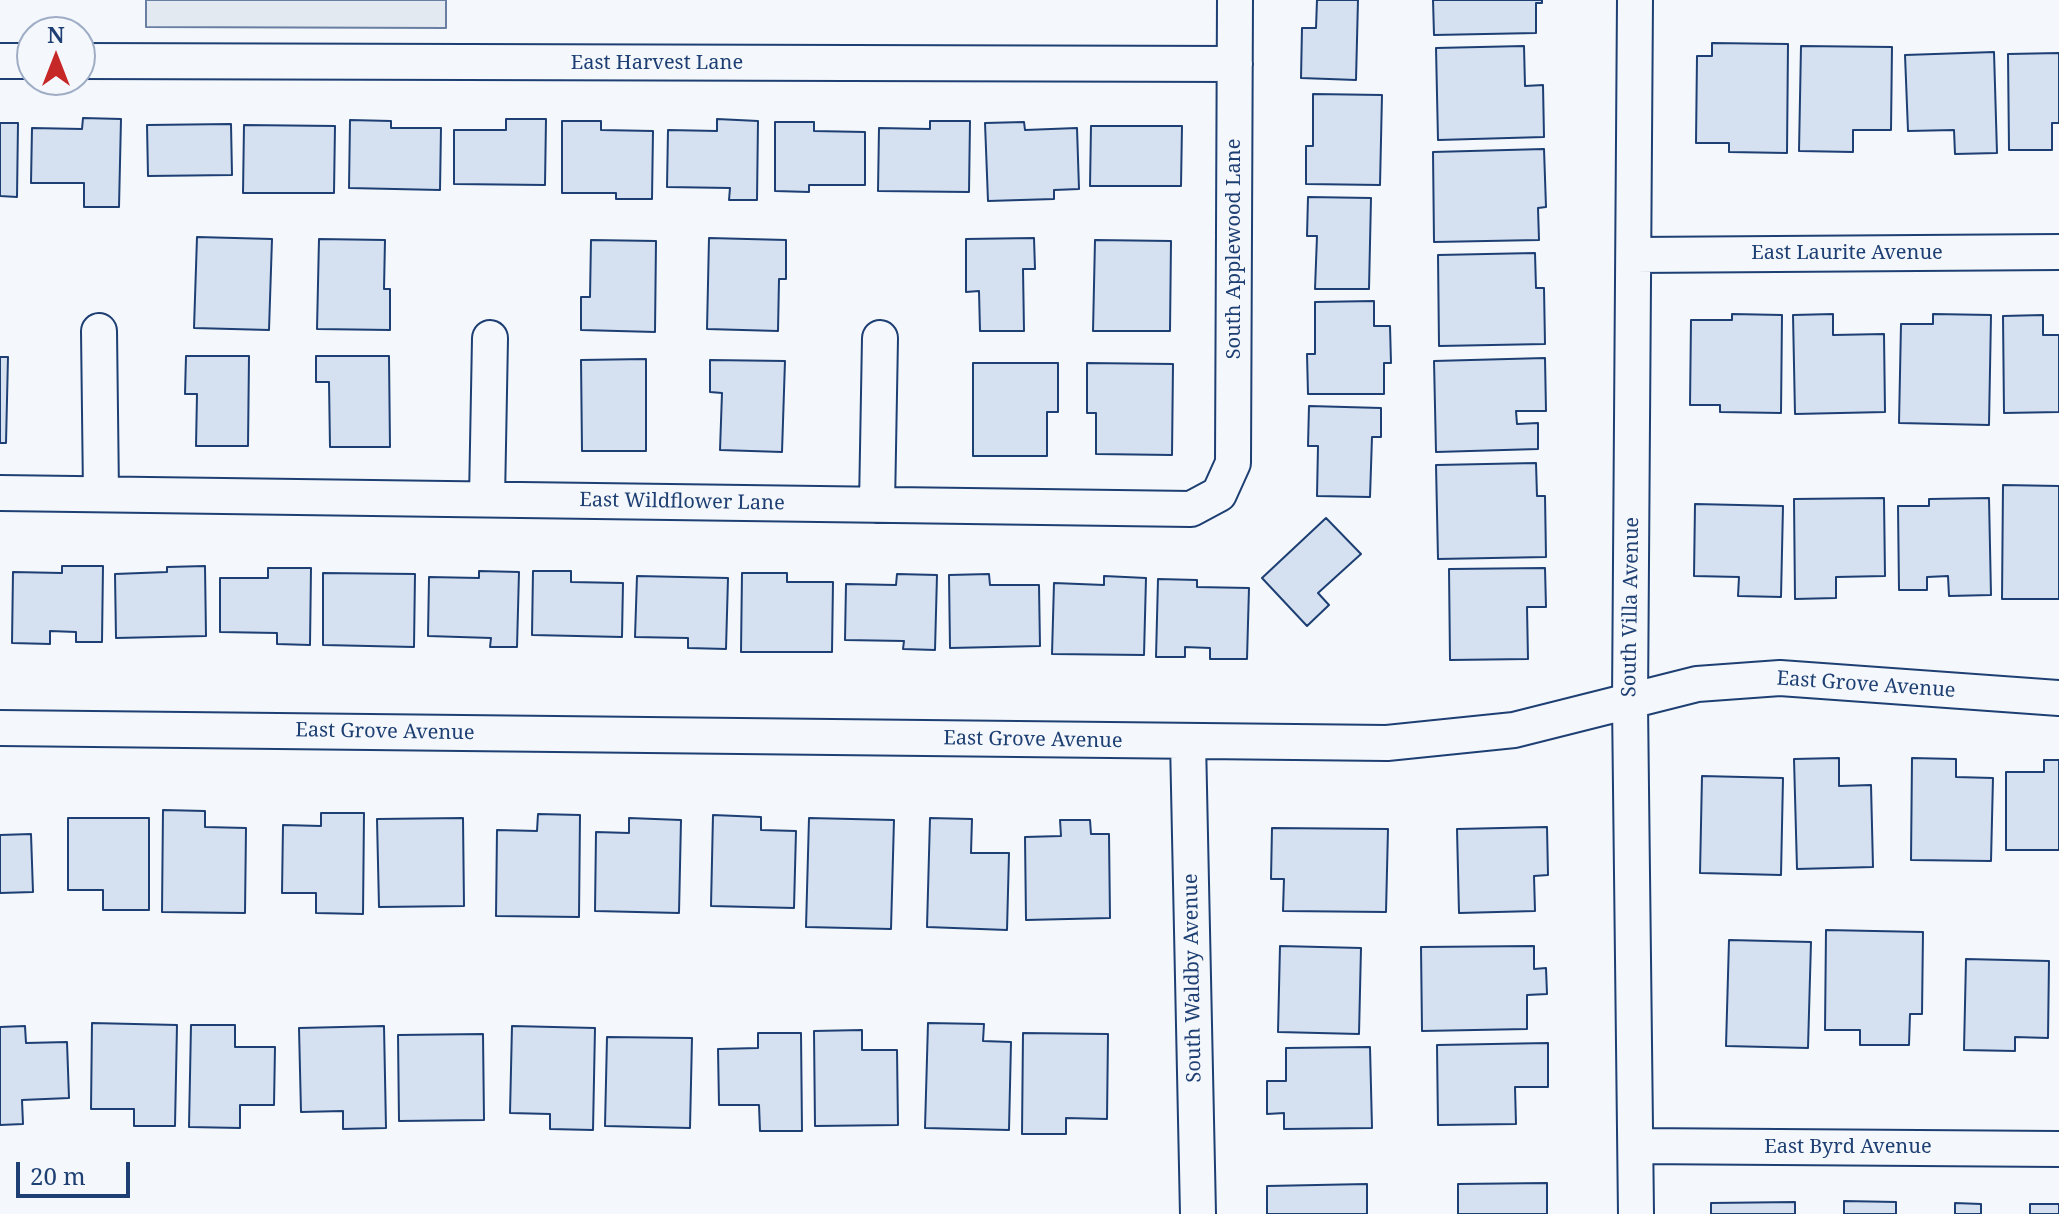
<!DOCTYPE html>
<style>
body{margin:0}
#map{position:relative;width:2059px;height:1214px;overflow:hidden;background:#f4f7fb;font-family:"Noto Serif",serif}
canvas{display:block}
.north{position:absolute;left:16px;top:16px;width:80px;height:80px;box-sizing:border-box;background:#f4f7fb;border:2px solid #9eadc5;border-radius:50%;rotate:0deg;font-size:22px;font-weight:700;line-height:32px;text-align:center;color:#1d3f73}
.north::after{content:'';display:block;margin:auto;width:28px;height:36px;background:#c62828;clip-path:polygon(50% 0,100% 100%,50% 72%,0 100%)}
.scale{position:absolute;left:16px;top:1162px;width:114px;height:36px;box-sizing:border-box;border:4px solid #1d3f73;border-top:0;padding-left:10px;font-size:24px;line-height:28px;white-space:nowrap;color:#1d3f73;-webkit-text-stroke:6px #f4f7fb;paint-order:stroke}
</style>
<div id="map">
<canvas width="2059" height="1214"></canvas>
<div class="north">N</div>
<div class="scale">20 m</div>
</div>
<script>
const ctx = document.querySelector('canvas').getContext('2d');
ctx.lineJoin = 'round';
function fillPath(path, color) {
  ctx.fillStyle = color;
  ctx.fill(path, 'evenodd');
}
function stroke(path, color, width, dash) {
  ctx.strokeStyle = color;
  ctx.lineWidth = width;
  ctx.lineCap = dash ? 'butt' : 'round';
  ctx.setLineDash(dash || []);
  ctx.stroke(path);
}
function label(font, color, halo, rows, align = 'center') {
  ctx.font = font + ' "Noto Serif",serif';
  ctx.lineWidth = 6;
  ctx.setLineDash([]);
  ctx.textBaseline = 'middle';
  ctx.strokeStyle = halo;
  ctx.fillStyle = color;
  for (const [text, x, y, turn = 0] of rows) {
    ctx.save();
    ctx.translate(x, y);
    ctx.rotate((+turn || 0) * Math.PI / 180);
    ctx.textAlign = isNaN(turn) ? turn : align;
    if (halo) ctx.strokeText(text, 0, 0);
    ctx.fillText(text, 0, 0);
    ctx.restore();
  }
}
const green = new Path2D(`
 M146 0H446V28L146 27Z`);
const building = new Path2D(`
 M1317 0H1358L1356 80 1301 78 1302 28H1316Z
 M1433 0H1542V3H1536V33L1434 35Z
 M1712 43 1788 44 1787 153 1729 152V143H1696L1697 56H1712Z
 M1524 46 1525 86 1543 85 1544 137 1438 140 1436 48Z
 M1801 46 1892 47 1891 130H1853V152L1799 151Z
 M1994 52 1997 153 1955 154 1954 130 1908 131 1905 55Z
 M2059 53V123H2052V150H2009L2008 54Z
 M1313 94 1382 95 1380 185 1306 184V146H1313Z
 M83 118 121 119 119 207H84V183H31L32 128 82 129Z
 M506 119H546L545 185 454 184V130H506Z
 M717 119 758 121 757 200H729L730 188 667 187 668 130 717 131Z
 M350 120 391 121V128H441L440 190 349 188Z
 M562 121H601V130L653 131 652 199H616V193H562Z
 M930 121H970L969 192 878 191 879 128 930 129Z
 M775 122H814V131L865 132V185H809V192L775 191Z
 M1024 122 1025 130 1077 128 1079 189 1054 190V199L988 201 985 123Z
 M0 123H18L17 197 0 196Z
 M231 124 232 175 148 176 147 125Z
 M244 125 335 126 334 193H243Z
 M1091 126H1182L1181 186H1090Z
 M1544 149 1546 207 1538 208 1539 240 1434 242 1433 152Z
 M1308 197 1371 198 1369 289H1315L1317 236H1307Z
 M197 237 272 239 269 330 194 328Z
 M709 238 786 240V279H779L778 331 707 329Z
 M1034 238 1035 269H1023L1024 331H980L979 291 966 292V239Z
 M319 239 385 240 384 289H390V330L317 329Z
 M591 240 656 241 655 332 581 330V297H590Z
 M1095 240 1171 241 1170 331H1093Z
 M1535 253 1536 288H1544L1545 344 1439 346 1438 255Z
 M1374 301V326H1390L1391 363H1384V394H1308L1307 354H1315V302Z
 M1732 314 1782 315 1781 413 1720 412V405H1690L1691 320H1732Z
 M1833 314V335L1884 334 1885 412 1795 414 1793 315Z
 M1933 314 1991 315 1989 425 1899 423 1901 324H1933Z
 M2043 315V335H2059V412L2004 413 2003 316Z
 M186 356H249L248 446H196L197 394H185Z
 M316 356H389L390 447H330L329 382H316Z
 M0 357H8L6 443H0Z
 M1545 358 1546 411H1516L1517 424 1538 423V449L1436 452 1434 361Z
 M646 359V451H582L581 360Z
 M710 360 785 361 782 452 720 450 722 393 710 392Z
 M973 363H1058V412H1047V456H973Z
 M1087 363 1173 364 1172 455 1096 454V413H1087Z
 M1309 406 1381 408V437H1372L1370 497 1317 496 1318 446H1308Z
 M1536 463 1537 496H1545L1546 557 1438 559 1436 465Z
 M2003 485 2059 486V599H2002Z
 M1884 498 1885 576 1836 577V598L1795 599 1794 499Z
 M1989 498 1991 595 1949 596 1948 576 1927 577V590H1899L1898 506H1929V499Z
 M1695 504 1783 506 1781 597 1738 596 1739 577 1694 576Z
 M1326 518 1361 554 1318 593 1329 605 1307 626 1262 578Z
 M62 566H103L102 642H76V632L50 631V644L12 643 13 572 62 573Z
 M205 566 206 636 116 638 115 574 167 572V567Z
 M268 568H311L310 645 277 644V633L220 632V578H268Z
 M1545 568 1546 607H1527L1528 659 1450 660 1449 569Z
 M479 571 519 572 517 647H490L491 638 428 636 429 577 479 578Z
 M533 571H571V582L623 583 622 637 532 635Z
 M323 573 415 574 414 647 323 645Z
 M742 573H787V582H833L832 652H741Z
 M897 574 937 575 935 650 903 649 904 641 845 640 846 584 896 585Z
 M989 574 990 585H1039L1040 646 950 648 949 575Z
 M637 576 728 578 726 649 688 648V638L635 637Z
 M1104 576 1146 578 1144 655 1052 654 1054 583 1104 585Z
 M1158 579 1197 580V587L1249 588 1247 659H1210V648L1185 647V657H1156Z
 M1839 758V786L1871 785 1873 867 1797 869 1794 759Z
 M1912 758 1956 759V777L1993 778 1991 861 1911 860Z
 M2044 760H2059V850H2006V772H2044Z
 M1702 776 1783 778 1781 875 1700 873Z
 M163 810 205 811V827L246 828 245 913 162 912Z
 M321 813H364L363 914 316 913V893H282L283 825 321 826Z
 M538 814 580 815 579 917 496 916 497 830 537 831Z
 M713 815 761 817V830L796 831 794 908 711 906Z
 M68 818H149V910H103V890H68Z
 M463 818 464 906 379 907 377 819Z
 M629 818 681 820 679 913 595 911 596 832 629 833Z
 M809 818 894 820 891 929 806 927Z
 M930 818 972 819 971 853H1009L1007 930 927 927Z
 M1060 820H1090L1091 834H1109L1110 918 1026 920 1025 837 1061 836Z
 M1547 827 1548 875 1534 876 1535 911 1459 913 1457 829Z
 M1272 828 1388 829 1386 912 1283 911 1284 879H1271Z
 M31 834 33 892 0 893V835Z
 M1826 930 1923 932 1922 1014H1910L1909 1045H1860V1030H1825Z
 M1729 940 1811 942 1808 1048 1726 1046Z
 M1280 946 1361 948 1359 1034 1278 1032Z
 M1534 946V969L1546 968 1547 994 1527 995V1029L1422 1031 1421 947Z
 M1966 959 2049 961 2048 1038 2015 1037V1051L1964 1050Z
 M92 1023 177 1025 175 1126H134V1109H91Z
 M928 1023 984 1024 983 1041 1011 1042 1009 1130 925 1128Z
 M191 1025H235V1047H275L274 1105H240V1128L189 1127Z
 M25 1026 26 1043 67 1042 69 1098 22 1100 23 1124 0 1125V1027Z
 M384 1026 386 1128 343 1129V1111L301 1112 299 1028Z
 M512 1026 595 1028 593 1130 550 1129V1114L510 1113Z
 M862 1030V1050H897L898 1125 815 1126 814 1031Z
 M758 1033H801L802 1131H760L759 1105H719L718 1049 758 1048Z
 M1023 1033 1108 1034 1107 1119 1066 1118V1134H1022Z
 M483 1034 484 1120 399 1121 398 1035Z
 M607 1037 692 1038 690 1128 605 1126Z
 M1548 1043V1087H1515L1516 1124 1438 1125 1437 1045Z
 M1370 1047 1372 1128 1284 1129V1113L1267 1114V1081H1286V1048Z
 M1547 1183V1214H1458V1184Z
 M1367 1184V1214H1267V1186Z
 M1844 1201 1896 1202V1214H1844Z
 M1795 1202V1214H1711V1203Z
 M1955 1203 1981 1204V1214H1955Z
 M2030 1204H2059V1214H2030Z`);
const minor = new Path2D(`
 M1635 0 1630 703 1636 1214
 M0 61H32
 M80 61 1235 64
 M1635 255 2059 252
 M99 331 101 493
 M0 493 1191 509 1219 494 1233 463 1235 0
 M487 499 490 338
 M877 505 880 338
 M0 728 1387 743 1514 730 1697 684 1780 678 2059 698
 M1188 741 1198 1214
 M1637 1146 2059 1149`);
const streetNames = [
 ["East Harvest Lane",657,63],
 ["South Applewood Lane",1234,249,-90],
 ["East Laurite Avenue",1847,253],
 ["East Wildflower Lane",682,502,1],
 ["South Villa Avenue",1631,607,-89],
 ["East Grove Avenue",1866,685,4],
 ["East Grove Avenue",385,732,1],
 ["East Grove Avenue",1033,740,1],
 ["South Waldby Avenue",1193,978,-91],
 ["East Byrd Avenue",1848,1147]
];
fillPath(green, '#e3e9f0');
stroke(green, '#687fa3', 2);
fillPath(building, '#d5e0f0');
stroke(building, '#1d3f73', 2);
stroke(minor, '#1d3f73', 38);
stroke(minor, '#f4f7fb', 34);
label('20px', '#1d3f73', '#f4f7fb', streetNames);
</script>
